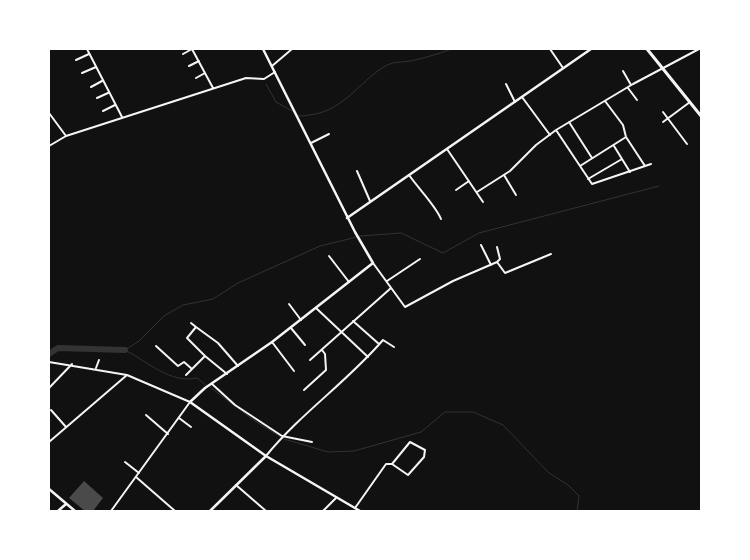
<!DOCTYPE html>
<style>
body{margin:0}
#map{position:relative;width:750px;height:560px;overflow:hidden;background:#111;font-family:"Work Sans",sans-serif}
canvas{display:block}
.frame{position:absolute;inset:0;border:50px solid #fff;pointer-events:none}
</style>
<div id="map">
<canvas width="750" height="560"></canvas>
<div class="frame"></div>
</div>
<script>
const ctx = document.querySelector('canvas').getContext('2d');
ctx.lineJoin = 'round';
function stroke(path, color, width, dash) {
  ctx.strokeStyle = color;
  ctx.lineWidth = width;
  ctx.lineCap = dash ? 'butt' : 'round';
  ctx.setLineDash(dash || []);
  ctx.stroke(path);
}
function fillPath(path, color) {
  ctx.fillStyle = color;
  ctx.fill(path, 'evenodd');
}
const stream = new Path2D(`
 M266 84 276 102 292 111
 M295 114C298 117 303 116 309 115 340 112 356 87 379 70 394 59 399 64 415 60 428 57 440 53 452 49
 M125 350 139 341 164 316 183 305 213 299 238 283 320 246 361 236 401 233 443 253 479 233 659 186
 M125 350C148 362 171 384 197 378L206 385
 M210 387 252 419 284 439 328 452 354 451 421 432 445 412H473L503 425 549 473 568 485 579 496 577 511`);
const river = new Path2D(`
 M49 354 58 348 125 350`);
const building = new Path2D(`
 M84 481 103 498 93 511H85L69 498Z`);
const minor = new Path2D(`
 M87 49 122 117
 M192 49 213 88
 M550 49 563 68
 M183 54 192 49
 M76 60 89 54
 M189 66 199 61
 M272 66 292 49
 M623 71 631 85
 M82 73 96 67
 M196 78 205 73
 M506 84 515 102
 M91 87 102 81
 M628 88 637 100
 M522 97 550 135
 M97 98 108 93
 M103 111 115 105
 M663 112 687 144
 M49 113 66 136 246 78 264 79 275 72
 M569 122 592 158
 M663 122 690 102
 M556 130 592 184 651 164
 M626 137 645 166
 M311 143 329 134
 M49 146 66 136
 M614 146 630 172
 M447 149 483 202
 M580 166 626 137 623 125 605 101
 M357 171 370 201
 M409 175C418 188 436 206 441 219
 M504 175 516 195
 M588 179 622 159
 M456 190 469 181
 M477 192 510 171 536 145 556 130 633 84 699 49
 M481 245 491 265
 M497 247 500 259 497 262
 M329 256 349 282
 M373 263 405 307 453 281 497 262 505 273 551 254
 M387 281 420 259
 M289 304 301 320
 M316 308 368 357
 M353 321 379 344
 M191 323 196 327 187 338 205 356
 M196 327 218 343 238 366
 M291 328 305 345
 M272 342 294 371
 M156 346 178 366 184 362 192 369
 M310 360 391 288
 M49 362 127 375 190 402 111 511
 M96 368 99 360
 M186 375 205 356 227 374
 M212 384 235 405 282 436 312 442
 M49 388 72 364
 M304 390 326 370 325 354 322 350
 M51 410 66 427
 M146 415 168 434
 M179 418 191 427
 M49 442 127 375
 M266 456C301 413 347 382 383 340L394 347
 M125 462 139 473
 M136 477 175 511
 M236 485 266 511
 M355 508 386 464H392L408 475 424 457 425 450 410 442 392 464
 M323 511 336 498`);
const tertiary = new Path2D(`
 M263 49 355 232 373 263 272 342 205 388 190 402 266 456 360 511
 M347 218 591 49
 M58 511 66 504
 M210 511 266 456`);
const secondary = new Path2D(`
 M49 489 75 511`);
const primary = new Path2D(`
 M647 49 701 116`);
stroke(stream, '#333', 1);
stroke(river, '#333', 6);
fillPath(building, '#4a4a4a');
stroke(minor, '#f5f5f5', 2);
stroke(tertiary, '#f5f5f5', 2.5);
stroke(secondary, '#f5f5f5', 2.5);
stroke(primary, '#f5f5f5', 3);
</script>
